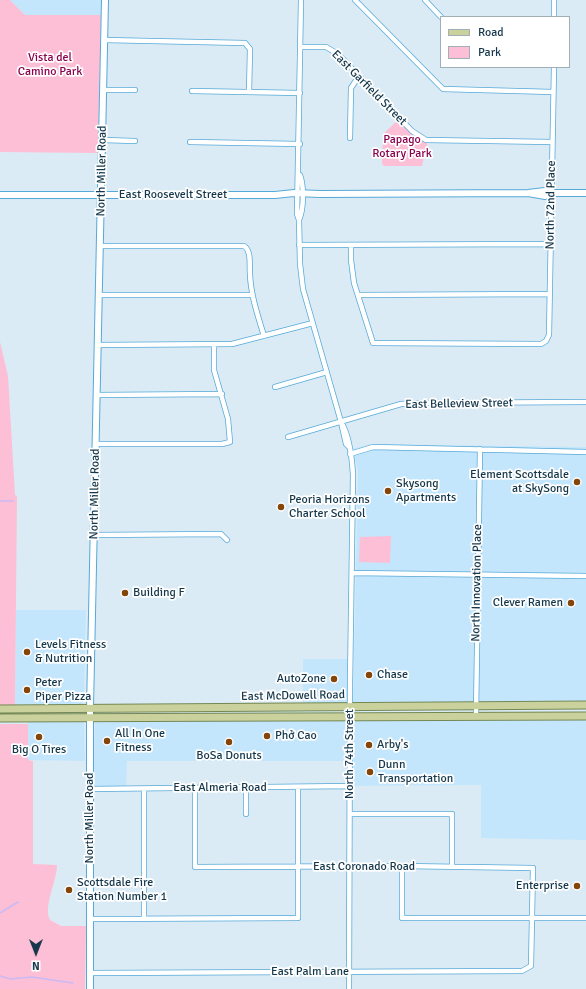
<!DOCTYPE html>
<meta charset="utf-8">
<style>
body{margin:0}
#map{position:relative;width:586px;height:989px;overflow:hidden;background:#dbebf5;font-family:Signika,sans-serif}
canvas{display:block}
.legend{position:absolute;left:440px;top:16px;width:130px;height:52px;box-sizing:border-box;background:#fff;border:1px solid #a1afb7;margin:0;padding:5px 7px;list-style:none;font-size:12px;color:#14374b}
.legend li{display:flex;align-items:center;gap:8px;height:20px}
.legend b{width:20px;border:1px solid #a1afb7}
.north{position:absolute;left:16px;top:933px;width:40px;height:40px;-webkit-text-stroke:3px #fff;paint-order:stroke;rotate:180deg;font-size:11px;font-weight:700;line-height:16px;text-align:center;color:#14374b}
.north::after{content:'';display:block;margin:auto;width:14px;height:18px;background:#14374b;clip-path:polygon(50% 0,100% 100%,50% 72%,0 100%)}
</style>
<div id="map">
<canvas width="586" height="989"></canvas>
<ul class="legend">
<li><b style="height:5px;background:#cad19c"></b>Road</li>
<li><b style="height:11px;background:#fdbfd5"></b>Park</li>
</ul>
<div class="north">N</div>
</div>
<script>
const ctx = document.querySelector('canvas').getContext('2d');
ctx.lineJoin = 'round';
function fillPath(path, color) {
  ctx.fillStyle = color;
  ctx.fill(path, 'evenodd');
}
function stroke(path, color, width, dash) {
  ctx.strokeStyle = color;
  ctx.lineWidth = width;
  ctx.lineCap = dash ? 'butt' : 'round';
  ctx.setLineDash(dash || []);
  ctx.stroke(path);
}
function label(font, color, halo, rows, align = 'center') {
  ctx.font = font + ' Signika,sans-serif';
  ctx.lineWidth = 3.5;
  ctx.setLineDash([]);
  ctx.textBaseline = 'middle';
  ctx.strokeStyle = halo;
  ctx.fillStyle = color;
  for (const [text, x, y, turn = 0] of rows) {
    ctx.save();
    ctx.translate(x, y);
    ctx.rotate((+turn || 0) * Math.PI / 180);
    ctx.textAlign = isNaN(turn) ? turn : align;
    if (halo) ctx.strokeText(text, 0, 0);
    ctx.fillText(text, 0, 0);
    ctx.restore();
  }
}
const built = new Path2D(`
 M10 0H101V15H25Z
 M370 444 586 447V701L353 703 358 470 352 449Z
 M16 610H86L84 700 82 704 15 705Z
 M303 659H347V703H303Z
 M356 720H586V840L481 838V785L353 786V761H127L126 791H93L95 721Z
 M28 722H84L85 761 28 760Z`);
const green = new Path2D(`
 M0 0H10L25 15H101L98 153 0 152Z
 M400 118 412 131 428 140 422 166H384L382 164 383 134Z
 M0 342 8 376 15 495 17 496 15 705H0Z
 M391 536 390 563 359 562 360 537Z
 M0 724H28V760L33 761V864L57 865C57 881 43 906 50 920L61 926H86L85 989H0Z`);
const stream = new Path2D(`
 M0 501H13
 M0 913 18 902
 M0 976 10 979 32 977 73 983`);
const street = new Path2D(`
 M301 0 297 214 299 220 300 264 303 289 341 422 346 444 349 447
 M355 0 443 89 553 92
 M425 0 441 17
 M554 17V0
 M104 40 245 43 250 49 249 92
 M301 47H326L338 54 412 131 426 140 552 142
 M104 90H135
 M192 91 300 93
 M350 138 351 88 359 76
 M103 140 135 141
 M190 142 300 144
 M299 220C304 209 304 186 300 175
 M299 245 550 244
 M351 245V260L354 283 373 343 541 344 546 341 549 335 554 67
 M100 246H244C252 251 249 266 250 275 251 296 258 316 264 336
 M99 295H252
 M358 295 549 294
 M98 345 232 344 313 323
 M275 387 327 372
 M97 395 222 394
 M341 422C350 436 352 458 353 475L350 683 349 989
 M288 437 401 404 416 403 586 402
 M96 444H222L230 442 228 419 214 370V345
 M350 454 373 447 586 452
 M94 535 221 534 227 540
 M352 573 586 576
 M476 716 480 449
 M246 788V814
 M90 789 350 786
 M144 789V919
 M350 814H452V866
 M402 866V918H586
 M90 919 298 918V788
 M90 973 522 971 531 966 533 868 402 866 195 867V788`);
const secondary = new Path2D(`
 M528 193 545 196 552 193
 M0 195H275L294 193 320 194 528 193 545 191 552 193H586
 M90 989V708L105 0`);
const primary = new Path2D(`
 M0 709 586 705
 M0 718 586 716`);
const markers = [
 [577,482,4,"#844508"],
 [388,491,4,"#844508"],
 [281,507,4,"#844508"],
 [125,593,4,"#844508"],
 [571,603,4,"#844508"],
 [27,652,4,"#844508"],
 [369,675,4,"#844508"],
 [334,679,4,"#844508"],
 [27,690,4,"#844508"],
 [267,736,4,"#844508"],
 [39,737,4,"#844508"],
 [107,741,4,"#844508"],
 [229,742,4,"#844508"],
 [369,745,4,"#844508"],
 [370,772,4,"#844508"],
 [577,886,4,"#844508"],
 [69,890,4,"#844508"]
];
const parkNames = [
 ["Vista del",50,58],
 ["Camino Park",50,72],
 ["Papago",402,140],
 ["Rotary Park",402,154]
];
const streetNames = [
 ["East Garfield Street",369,88,45],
 ["North Miller Road",102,171,-89],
 ["East Roosevelt Street",173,195],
 ["North 72nd Place",551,205,-89],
 ["East Belleview Street",459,404,-1],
 ["North Miller Road",95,494,-89],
 ["North Innovation Place",477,583,-89],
 ["East McDowell Road",293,696,-1],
 ["North 74th Street",350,754,-90],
 ["East Almeria Road",220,788],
 ["North Miller Road",90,818,-90],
 ["East Coronado Road",364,867],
 ["East Palm Lane",310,972]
];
const poiNames = [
 ["Element Scottsdale",569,475,"right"],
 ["at SkySong",569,489,"right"],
 ["Skysong",396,484],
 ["Apartments",396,498],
 ["Peoria Horizons",289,500],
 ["Charter School",289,514],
 ["Building F",133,593],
 ["Clever Ramen",563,603,"right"],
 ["Levels Fitness",35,645],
 ["& Nutrition",35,659],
 ["Chase",377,675],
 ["AutoZone",326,679,"right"],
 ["Peter",35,683],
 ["Piper Pizza",35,697],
 ["All In One",115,734],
 ["Fitness",115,748],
 ["Phở Cao",275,736],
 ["Arby's",377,745],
 ["Big O Tires",39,750,"center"],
 ["BoSa Donuts",229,756,"center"],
 ["Dunn",378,765],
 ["Transportation",378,779],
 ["Scottsdale Fire",77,883],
 ["Station Number 1",77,897],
 ["Enterprise",569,886,"right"]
];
fillPath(built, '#c4e6fc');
fillPath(green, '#fdbfd5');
stroke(stream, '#c9baf5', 1.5);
stroke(street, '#55a9d8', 6);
stroke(secondary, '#55a9d8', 8);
stroke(primary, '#738855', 9);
stroke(street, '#fff', 4.5);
stroke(secondary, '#fff', 6);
stroke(primary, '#cad19c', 7);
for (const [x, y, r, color] of markers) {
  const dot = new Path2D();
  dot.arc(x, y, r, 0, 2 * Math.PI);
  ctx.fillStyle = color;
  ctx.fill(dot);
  stroke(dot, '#fff', 1.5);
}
label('12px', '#8a014e', '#fff', parkNames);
label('12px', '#14374b', '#fff', streetNames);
label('12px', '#14374b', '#fff', poiNames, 'left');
</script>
